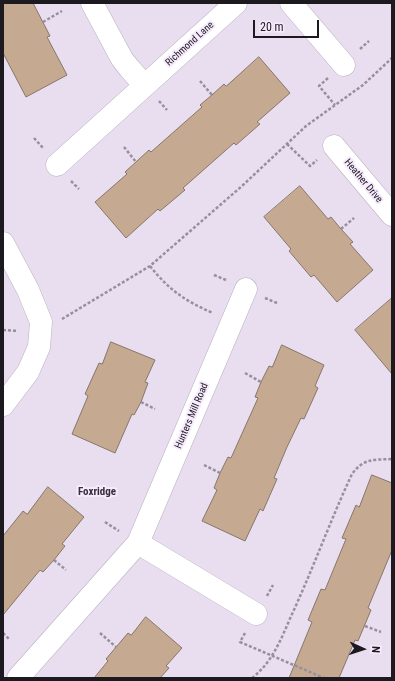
<!DOCTYPE html>
<style>
body{margin:0}
#map{position:relative;width:395px;height:681px;overflow:hidden;background:#e9deef;font-family:"Roboto Condensed",sans-serif}
canvas{display:block}
.frame{position:absolute;inset:0;border:4px solid #1c191f;pointer-events:none}
.north{position:absolute;left:343px;top:629px;width:40px;height:40px;-webkit-text-stroke:3px #f6ebfc;paint-order:stroke;rotate:93deg;font-size:11px;font-weight:700;line-height:16px;text-align:center;color:#1c191f}
.north::after{content:'';display:block;margin:auto;width:14px;height:18px;background:#1c191f;clip-path:polygon(50% 0,100% 100%,50% 72%,0 100%)}
.scale{position:absolute;left:253px;top:20px;width:66px;height:18px;box-sizing:border-box;border:2px solid #1c191f;border-top:0;padding-left:5px;font-size:12px;line-height:14px;white-space:nowrap;color:#1c191f;-webkit-text-stroke:3px #f6ebfc;paint-order:stroke}
</style>
<div id="map">
<canvas width="395" height="681"></canvas>
<div class="frame"></div>
<div class="north">N</div>
<div class="scale">20 m</div>
</div>
<script>
const ctx = document.querySelector('canvas').getContext('2d');
ctx.lineJoin = 'round';
function fillPath(path, color) {
  ctx.fillStyle = color;
  ctx.fill(path, 'evenodd');
}
function stroke(path, color, width, dash) {
  ctx.strokeStyle = color;
  ctx.lineWidth = width;
  ctx.lineCap = dash ? 'butt' : 'round';
  ctx.setLineDash(dash || []);
  ctx.stroke(path);
}
function label(font, color, halo, rows, align = 'center') {
  ctx.font = font + ' "Roboto Condensed",sans-serif';
  ctx.lineWidth = 4;
  ctx.setLineDash([]);
  ctx.textBaseline = 'middle';
  ctx.strokeStyle = halo;
  ctx.fillStyle = color;
  for (const [text, x, y, turn = 0] of rows) {
    ctx.save();
    ctx.translate(x, y);
    ctx.rotate((+turn || 0) * Math.PI / 180);
    ctx.textAlign = isNaN(turn) ? turn : align;
    if (halo) ctx.strokeText(text, 0, 0);
    ctx.fillText(text, 0, 0);
    ctx.restore();
  }
}
const building = new Path2D(`
 M3 3H33L50 36 47 37 67 75 26 97 3 53Z
 M259 57 290 93 257 122 260 124 236 145 234 143 183 188 185 190 160 211 158 209 126 238 95 202 127 174 125 172 149 150 151 152 202 107 200 105 212 95 224 84 226 86Z
 M300 186 328 219 331 217 341 229 353 242 350 244 373 270 337 302 314 275 311 277 289 251 291 249 264 217Z
 M392 298V374L355 330Z
 M111 342 155 360 145 382 148 383 141 402 134 415 132 414 115 453 72 434 88 396 85 394 99 363 102 364Z
 M282 345 324 365 315 386 318 388 304 419 301 418 287 447 274 478 277 479 263 511 260 509 245 541 202 521 217 490 214 488 220 473 228 457 231 458 258 398 255 397 261 382 269 366 272 367Z
 M372 475 392 483V550L368 608 371 610 358 641 355 640 339 678H289L312 622 308 620 321 589 325 590 346 539 342 538 356 505 359 507Z
 M48 487 84 517 62 544 65 546 54 560 43 572 40 570 3 615V536L23 511 27 514Z
 M146 617 182 648 166 666 169 668 160 678H94L108 661 106 659 128 633 131 635Z`);
const path = new Path2D(`
 M43 22 62 11
 M360 49 369 41
 M328 78 319 86 335 105
 M200 81 212 95
 M159 101 167 110
 M34 138 43 148
 M287 144 310 166 317 160
 M124 147 136 162
 M71 181 79 189
 M341 229 354 218
 M150 266C169 290 185 301 213 313
 M214 275 226 280
 M265 298 277 303
 M62 319 150 266 242 186 306 126 363 85 392 58
 M3 330 18 331
 M245 373 261 382
 M141 402 155 409
 M204 465 220 473
 M105 522 119 531
 M54 560 66 570
 M267 596 273 585
 M365 626 381 632
 M3 633 9 639
 M100 633 116 647
 M245 633 240 642 324 678
 M252 678C274 661 282 636 293 612 314 566 331 519 352 474 364 458 373 460 392 459`);
const minor = new Path2D(`
 M92 3 122 59 130 69 144 85
 M291 3 344 65
 M334 146 392 215
 M57 165 236 3
 M3 243 28 290 41 322 39 347 28 372 3 405
 M138 543 256 614
 M18 678 138 543 246 289`);
const streetNames = [
 ["Richmond Lane",190,44,-42],
 ["Heather Drive",363,181,50],
 ["Hunters Mill Road",192,416,-67]
];
const neighbourhoodNames = [
 ["Foxridge",97,492]
];
fillPath(building, '#c6a991');
stroke(building, '#85766b', 1);
stroke(minor, '#b9afbf', 23);
stroke(path, '#978f9c', 2.5, [3, 2]);
stroke(minor, '#fff', 22);
label('10px', '#1c191f', '#f6ebfc', streetNames);
label('bold 11px', '#362e3b', '#f6ebfc', neighbourhoodNames);
</script>
